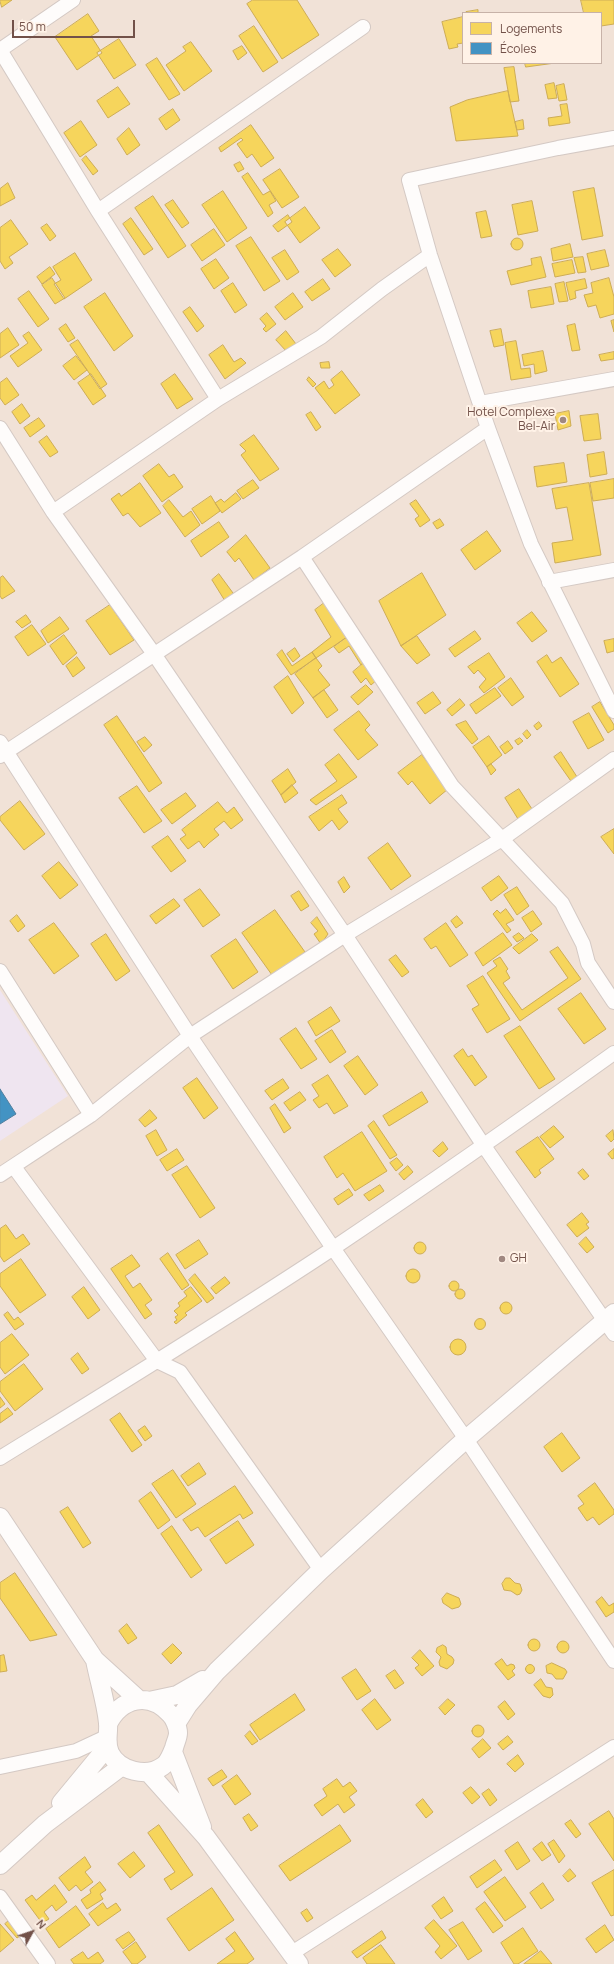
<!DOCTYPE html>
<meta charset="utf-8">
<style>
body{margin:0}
#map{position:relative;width:614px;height:1964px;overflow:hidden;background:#f6eee7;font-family:Manrope,sans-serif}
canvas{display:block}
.legend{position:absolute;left:462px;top:12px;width:140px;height:52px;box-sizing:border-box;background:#fff2e7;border:1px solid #c7b2a8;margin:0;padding:5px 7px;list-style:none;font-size:12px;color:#725149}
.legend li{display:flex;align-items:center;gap:8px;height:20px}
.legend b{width:20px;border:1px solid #c7b2a8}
.north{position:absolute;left:12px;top:1912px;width:40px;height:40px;-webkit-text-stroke:3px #fff2e7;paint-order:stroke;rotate:50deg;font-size:11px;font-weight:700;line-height:16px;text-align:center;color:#725149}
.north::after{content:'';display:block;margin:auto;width:14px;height:18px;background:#725149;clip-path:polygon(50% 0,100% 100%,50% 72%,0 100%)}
.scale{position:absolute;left:12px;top:20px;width:123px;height:18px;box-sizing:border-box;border:2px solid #725149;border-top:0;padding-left:5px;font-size:12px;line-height:14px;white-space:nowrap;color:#725149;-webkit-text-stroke:3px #fff2e7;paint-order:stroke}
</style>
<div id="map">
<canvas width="614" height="1964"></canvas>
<ul class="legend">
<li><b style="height:11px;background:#f6d55c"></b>Logements</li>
<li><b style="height:11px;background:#4393c3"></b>Écoles</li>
</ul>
<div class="north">N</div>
<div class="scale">50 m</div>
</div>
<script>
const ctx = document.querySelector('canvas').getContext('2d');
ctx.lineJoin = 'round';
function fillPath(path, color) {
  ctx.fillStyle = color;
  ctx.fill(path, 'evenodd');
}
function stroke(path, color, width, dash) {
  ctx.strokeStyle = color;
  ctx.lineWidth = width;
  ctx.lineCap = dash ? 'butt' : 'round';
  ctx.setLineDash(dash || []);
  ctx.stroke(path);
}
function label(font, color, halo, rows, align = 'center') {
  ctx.font = font + ' Manrope,sans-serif';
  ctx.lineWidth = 4;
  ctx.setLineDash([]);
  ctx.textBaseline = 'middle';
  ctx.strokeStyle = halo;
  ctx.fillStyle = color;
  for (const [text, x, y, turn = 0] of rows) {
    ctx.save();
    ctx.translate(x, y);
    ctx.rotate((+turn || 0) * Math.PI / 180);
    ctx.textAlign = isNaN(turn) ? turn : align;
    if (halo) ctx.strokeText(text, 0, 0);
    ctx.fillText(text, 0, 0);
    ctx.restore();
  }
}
const residential = new Path2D(`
 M0 0H614V1964H0ZM463 13H601V63H463Z`);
const education = new Path2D(`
 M0 990 68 1096 0 1141Z`);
const homes = new Path2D(`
 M0 0H12L2 7Z
 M253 0H297L319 35 282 59 247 4Z
 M581 0H614V24L601 26V13H584Z
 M478 10V13H466V12Z
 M88 14 99 31 91 36 102 53 77 70 55 37Z
 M463 17V43L457 44 458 47 449 49 442 22Z
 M254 26 278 62 263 72 239 36Z
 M119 39 136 65 114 79 97 53Z
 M191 42 212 71 184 91 166 65 186 51 183 47Z
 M242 46 247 53 238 60 233 51Z
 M157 58 180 94 169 100 146 65Z
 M525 63H555L526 67Z
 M514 67 519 101 510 102 504 68Z
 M554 83 557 98 548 99 545 85Z
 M564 84 567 100 559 101 556 86Z
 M118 87 130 104 108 118 97 101Z
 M508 91 518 136 456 141 450 107 467 100Z
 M567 104 570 123 549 126 548 118 562 116 560 105Z
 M173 109 180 120 166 130 159 119Z
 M523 120 524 129 517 130 515 122Z
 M81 121 97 145 80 157 64 133Z
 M251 125 274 158 261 167 252 154 247 158 237 144 243 140 241 138 221 152 219 148Z
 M129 128 140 145 127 155 117 139Z
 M86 156 98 171 93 175 82 160Z
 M240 162 244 169 238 172 234 165Z
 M280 169 299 197 282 208 263 180Z
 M248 173 263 195 270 191 276 201 269 205 273 213 268 217 242 177Z
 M8 183 15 198 0 206V189Z
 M594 188 603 236 582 240 573 192Z
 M223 191 247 228 227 242 202 205Z
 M153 196 186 246 168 258 135 208Z
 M173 200 189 223 182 228 165 205Z
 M532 201 538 231 518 235 512 205Z
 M305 207 320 228 300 243 285 222Z
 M486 211 492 236 481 238 476 213Z
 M288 215 292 222 278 232 273 226Z
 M131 218 153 249 144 255 123 224Z
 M11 220 28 244 9 257 13 263 5 269 0 261V228Z
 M47 224 56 236 50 241 41 228Z
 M214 229 225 245 202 261 191 245Z
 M251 237 280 281 264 291 236 246Z
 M511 244a6 6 0 1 1 12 0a6 6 0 1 1-12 0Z
 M570 244 573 257 553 261 551 249Z
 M338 249 351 265 335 277 322 260Z
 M285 250 299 272 287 280 272 258Z
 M605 250 609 266 591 270 587 254Z
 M75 253 92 280 64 299 54 284 61 280 53 267Z
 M541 257 546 277 511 285 507 271 532 265 531 259Z
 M583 257 586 272 578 273 574 258Z
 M216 259 229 278 214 289 201 269Z
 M572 260 575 273 555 277 552 264Z
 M50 267 55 274 42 284 37 277Z
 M52 278 65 298 55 304 42 285Z
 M609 278 614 297V314L600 318 596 305 588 307 584 295 593 293 591 283Z
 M323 279 330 289 312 301 305 292Z
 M585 279 587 288 575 291 576 298 570 300 566 283Z
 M564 282 568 301 559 302 555 284Z
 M233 283 247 305 235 313 221 291Z
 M551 287 554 304 531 308 528 291Z
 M29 291 49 319 38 327 18 299Z
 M105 293 133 336 114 351 84 307Z
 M293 293 303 307 285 320 275 307Z
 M190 307 204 326 197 332 183 312Z
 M267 313 276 324 266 332 263 329 266 326 260 319Z
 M614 320V332L611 321Z
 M66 324 75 338 68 342 59 329Z
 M575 324 580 350 572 351 567 326Z
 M8 328 19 345 0 358V334Z
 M501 329 504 345 494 347 490 331Z
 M286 331 296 344 287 352 276 340Z
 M29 332 42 350 18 367 10 356 28 343 23 336Z
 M78 340 107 384 100 389 70 345Z
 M516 341 521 369 530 368 531 377 511 380 505 343Z
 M223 345 234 362 241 358 246 363 225 379 209 355Z
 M543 351 547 371 535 374 534 364 524 366 522 355Z
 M614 352V359L601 361 599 355Z
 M76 356 87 370 74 380 63 366Z
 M329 362 330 368H321L320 363Z
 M342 371 360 395 335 414 315 388 324 381 329 389 334 385 331 380Z
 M91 374 106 396 93 405 78 383Z
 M175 374 193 399 177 409 161 384Z
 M309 377 316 384 313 387 307 380Z
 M7 378 19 395 5 405 0 398V383Z
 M22 404 30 416 20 424 12 412Z
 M569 411 571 426 558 430 555 414Z
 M311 412 321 427 316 431 306 415Z
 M598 414 601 439 584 441 580 416Z
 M39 418 45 426 30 437 24 428Z
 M254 435 279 469 260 481 241 455 246 451 240 445Z
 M47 436 58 452 50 457 39 442Z
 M604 452 607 474 590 477 587 455Z
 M564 463 567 482 537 487 534 467Z
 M159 464 169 477 174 474 183 487 162 502 143 476Z
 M614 479V498L593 501 590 483Z
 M253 480 259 488 243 499 237 491Z
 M140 483 161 513 140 527 128 513 123 516 111 499 119 493 121 496Z
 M589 483 601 555 555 563 552 543 573 540 567 507 556 509 552 489Z
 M236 493 241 499 222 513 215 503 221 499 224 502Z
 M211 496 220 511 202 524 192 509Z
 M169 500 183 517 191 511 200 525 185 537 163 506Z
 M416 500 430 520 420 527 415 519 419 516 410 504Z
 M440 519 444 525 437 529 433 523Z
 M219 522 229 537 201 557 191 541Z
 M487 531 501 551 475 570 461 550Z
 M246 535 270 568 254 580 239 558 235 562 227 552Z
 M422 573 446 615 401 646 379 601Z
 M219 574 233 593 225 601 212 580Z
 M3 576 15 591 2 599 0 596V578Z
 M327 601 350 635 316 658 312 652 331 637 315 610Z
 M110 605 134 640 110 655 86 621Z
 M532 612 547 631 532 642 517 623Z
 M26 615 31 622 22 628 16 622Z
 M60 617 69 629 48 643 41 631Z
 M32 625 46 644 28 656 15 637Z
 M475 631 481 639 455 657 449 649Z
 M64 635 77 653 63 665 50 646Z
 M350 635 366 661 361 665 349 646 339 653 334 647Z
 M417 636 430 655 417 664 401 646Z
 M614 639V651L607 653 604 641Z
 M295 648 300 656 293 662 287 654Z
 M282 650 292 666 312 652 316 658 291 675 277 655Z
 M489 653 505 677 484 693 479 687 486 679 478 670 474 674 468 667Z
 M547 655 552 663 561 657 579 684 560 697 537 662Z
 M77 657 85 668 73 677 66 666Z
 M316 658 322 666 318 670 330 685 313 698 295 674Z
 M366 661 378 679 371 685 366 678 361 683 353 672Z
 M288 676 304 703 292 714 274 687Z
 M511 678 524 697 512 706 498 688Z
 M366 685 373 692 358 705 351 697Z
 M495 688 501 696 476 714 470 705Z
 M324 690 338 710 327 718 313 698Z
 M433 692 441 703 425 714 417 703Z
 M460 699 465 705 452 716 447 710Z
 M600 702 614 725V729L608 733 592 707Z
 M359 711 370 725 365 730 378 745 358 760 334 730Z
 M589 713 604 740 588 749 573 722Z
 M117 716 162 783 149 792 104 725Z
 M466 721 478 739 472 744 456 725Z
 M539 722 542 726 537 730 534 726Z
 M527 730 531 735 527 739 523 734Z
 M489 736 502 755 487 767 473 747Z
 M145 737 152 745 144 752 137 742Z
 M520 738 523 741 518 745 515 741Z
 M508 741 513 748 505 754 500 747Z
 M561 752 579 780 573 784 554 757Z
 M339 754 357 777 316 805 310 800 337 781 325 765Z
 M422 755 448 789 430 804 412 781 408 785 398 773Z
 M491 764 496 770 491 775 487 767Z
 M288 769 296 782 281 795 272 781Z
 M292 785 298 793 285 803 281 795Z
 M137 786 162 821 144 833 119 798Z
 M519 789 532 809 518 819 505 798Z
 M186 793 196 806 172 824 161 810Z
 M342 795 347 803 338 809 348 822 339 830 332 820 319 831 309 817Z
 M20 801 45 834 24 850 0 820V817Z
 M218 802 227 813 234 807 243 820 231 829 224 821 214 829 219 835 209 843 204 848 199 841 188 849 180 839 186 835 182 830Z
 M614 829V854L601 837Z
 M168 836 186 861 171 872 152 847Z
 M388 843 411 876 391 890 368 858Z
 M59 862 78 885 60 899 42 876Z
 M499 876 508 888 491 901 482 888Z
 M344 877 350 887 344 893 338 882Z
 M517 887 529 906 517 915 504 895Z
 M200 889 220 915 203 927 184 900Z
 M299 891 309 906 301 911 291 896Z
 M174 899 180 906 156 924 150 916Z
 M506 909 514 920 506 924 511 930 507 933 493 914 497 910 500 913Z
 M275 910 305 952 272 975 242 933Z
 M533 911 542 924 531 932 522 918Z
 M17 915 25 926 18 932 10 921Z
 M457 916 463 923 456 928 451 921Z
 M317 917 328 934 321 944 314 934 318 931 311 923Z
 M54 923 79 956 54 974 29 940Z
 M446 923 468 955 450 967 436 946 431 949 424 939Z
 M503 933 512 945 483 966 475 953Z
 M519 933 524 938 517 942 513 937Z
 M106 934 130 971 116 981 91 944Z
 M532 934 538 940 519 954 513 948Z
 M236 939 258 972 233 989 211 956Z
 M558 947 581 979 520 1021 487 973 497 966 493 961 500 957 508 969 506 971 510 978 503 983 522 1010 568 978 550 952Z
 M396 955 409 972 402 977 389 960Z
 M483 976 510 1019 487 1033 472 1009 479 1005 467 986Z
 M581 993 606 1029 584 1044 558 1009Z
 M331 1007 340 1021 316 1036 308 1022Z
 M520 1026 555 1079 539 1089 504 1036Z
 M296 1028 317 1059 301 1069 280 1039Z
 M332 1030 346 1052 330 1063 315 1041Z
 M463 1049 468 1057 472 1055 487 1077 475 1086 454 1056Z
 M358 1056 378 1085 365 1095 344 1066Z
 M328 1075 348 1106 334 1114 327 1103 319 1108 313 1100 319 1096 312 1085Z
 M197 1078 218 1108 204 1119 183 1088Z
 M283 1079 289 1088 272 1100 265 1091Z
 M300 1092 306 1100 290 1111 284 1103Z
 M422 1092 428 1102 389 1126 383 1116Z
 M275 1104 291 1128 284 1133 270 1108Z
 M150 1110 157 1118 145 1127 139 1120Z
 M374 1121 397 1155 390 1159 368 1126Z
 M554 1126 564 1137 550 1148 540 1137Z
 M156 1130 167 1150 157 1156 146 1136Z
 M613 1130 614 1139 611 1142 606 1136Z
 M362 1132 387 1171 355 1191 343 1173 337 1178 324 1157Z
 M538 1137 554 1159 539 1170 541 1173 535 1178 516 1152Z
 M443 1142 448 1149 439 1157 433 1151Z
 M177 1149 184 1160 167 1171 160 1160Z
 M614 1149V1158L612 1159 608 1154Z
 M397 1158 403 1165 396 1171 390 1163Z
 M187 1166 215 1208 200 1218 172 1175Z
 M408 1166 413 1172 404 1180 399 1174Z
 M583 1169 589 1176 584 1180 578 1173Z
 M380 1185 384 1191 369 1201 364 1195Z
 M349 1189 353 1195 338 1205 334 1199Z
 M582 1213 589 1222 586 1224 589 1228 577 1237 567 1225Z
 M6 1225 16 1239 23 1234 30 1244 4 1262 0 1256V1229Z
 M586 1237 594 1247 587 1253 579 1244Z
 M199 1240 208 1254 185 1269 176 1255Z
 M414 1248a6 6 0 1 1 12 0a6 6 0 1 1-12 0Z
 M168 1253 189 1285 182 1290 160 1259Z
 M132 1255 140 1266 125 1276 133 1288 140 1283 152 1300 145 1305 152 1314 145 1319 111 1269Z
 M21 1259 46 1295 20 1313 0 1286V1274Z
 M406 1276a7 7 0 1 1 14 0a7 7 0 1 1-14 0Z
 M195 1274 214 1298 207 1303 189 1280Z
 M225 1277 230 1283 216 1294 211 1288Z
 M449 1286a5 5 0 1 1 10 0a5 5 0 1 1-10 0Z
 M84 1287 100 1310 88 1319 72 1297Z
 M191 1287 202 1301 185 1313 187 1315 176 1324 174 1322 177 1320 175 1317 178 1315 174 1311 180 1306 178 1303 187 1296 184 1292Z
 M455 1294a5 5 0 1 1 10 0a5 5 0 1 1-10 0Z
 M500 1308a6 6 0 1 1 12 0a6 6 0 1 1-12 0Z
 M8 1312 14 1320 18 1317 24 1324 15 1330 4 1315Z
 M474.5 1324a5.5 5.5 0 1 1 11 0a5.5 5.5 0 1 1-11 0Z
 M12 1334 29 1355 5 1374 0 1367V1343Z
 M450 1347a8 8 0 1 1 16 0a8 8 0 1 1-16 0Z
 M78 1353 89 1369 82 1374 71 1359Z
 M24 1364 43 1389 15 1411 0 1391V1382Z
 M0 1397 5 1404 0 1408Z
 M8 1408 13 1414 0 1423V1414Z
 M120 1413 142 1445 132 1452 110 1420Z
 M145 1426 152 1436 145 1441 138 1431Z
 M562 1433 580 1458 562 1472 544 1447Z
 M199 1463 206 1474 188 1486 181 1476Z
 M173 1470 196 1504 176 1518 152 1484Z
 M595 1483 614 1510V1514L599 1525 593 1517 587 1521 578 1508 584 1504 578 1496Z
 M235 1486 253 1513 243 1519 240 1514 205 1537 198 1527 191 1531 183 1520Z
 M151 1492 170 1520 158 1529 139 1501Z
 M68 1507 91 1543 83 1548 60 1512Z
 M238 1521 254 1545 226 1564 210 1540Z
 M172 1526 202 1570 191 1578 161 1534Z
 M15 1573 57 1635 30 1641 0 1598V1583Z
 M506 1578H510L515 1583 520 1584 522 1590 520 1594 517 1595 511 1591 504 1590 502 1584Z
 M447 1593 459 1598 461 1604 459 1607 452 1609 443 1603 442 1599Z
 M602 1597 609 1606 614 1603V1612L606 1617 596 1602Z
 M127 1624 137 1638 128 1644 119 1631Z
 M528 1645a6 6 0 1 1 12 0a6 6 0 1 1-12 0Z
 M557 1647a6 6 0 1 1 12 0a6 6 0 1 1-12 0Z
 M173 1644 182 1653 171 1664 162 1654Z
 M443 1645 446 1647 447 1654 452 1657 454 1660 453 1664 447 1669 440 1666 439 1662 441 1657 436 1652 437 1648Z
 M420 1650 434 1666 422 1676 415 1668 419 1665 412 1658Z
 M4 1655 7 1671 0 1672V1656Z
 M502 1659 507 1666 511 1664 514 1665 515 1668 512 1671 515 1675 508 1680 495 1664Z
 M552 1663 565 1669 567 1672 563 1679H556L552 1674 547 1673 546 1666Z
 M525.5 1669a4.5 4.5 0 1 1 9 0a4.5 4.5 0 1 1-9 0Z
 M356 1669 371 1691 357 1700 342 1678Z
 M395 1670 404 1683 395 1689 386 1676Z
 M541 1679 546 1687 552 1688 553 1695 550 1698 543 1696 534 1685Z
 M295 1694 305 1710 260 1740 250 1725Z
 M375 1699 391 1720 377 1730 362 1710Z
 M448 1699 455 1705 445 1715 439 1708Z
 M505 1701 515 1714 508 1720 498 1707Z
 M472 1731a6 6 0 1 1 12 0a6 6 0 1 1-12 0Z
 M250 1731 258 1741 252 1745 245 1736Z
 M508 1736 513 1742 503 1750 498 1744Z
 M483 1739 491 1748 479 1758 472 1749Z
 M518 1755 524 1764 515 1772 507 1764Z
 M222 1770 227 1777 213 1786 208 1779Z
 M237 1775 251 1794 235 1805 222 1786Z
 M337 1779 343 1787 350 1782 357 1791 349 1797 355 1805 344 1813 338 1804 322 1816 314 1805 327 1796 323 1789Z
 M471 1787 480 1797 472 1804 463 1793Z
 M489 1789 497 1800 490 1806 482 1794Z
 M423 1799 433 1812 426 1818 416 1805Z
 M609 1811 614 1819V1861L589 1824Z
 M249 1814 258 1826 251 1831 243 1818Z
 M571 1820 581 1834 576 1838 565 1824Z
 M159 1825 193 1875 171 1890 164 1879 175 1872 148 1833Z
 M340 1825 351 1841 290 1881 279 1866Z
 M554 1840 565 1856 559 1863 548 1844Z
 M518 1842 530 1861 517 1870 505 1851Z
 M542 1842 551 1855 542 1861 533 1849Z
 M134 1852 145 1866 130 1878 118 1864Z
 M85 1857 91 1867 85 1872 93 1882 81 1891 76 1885 69 1891 59 1878Z
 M495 1860 502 1870 477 1888 470 1877Z
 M570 1869 576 1876 568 1882 563 1876Z
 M614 1870V1915L611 1916 592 1883Z
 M505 1877 526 1907 505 1921 484 1892Z
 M100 1882 106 1890 100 1894 103 1899 87 1909 81 1900 91 1893 90 1890Z
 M543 1883 554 1900 541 1909 530 1893Z
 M55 1885 67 1902 56 1911 52 1905 44 1912 49 1919 42 1923 25 1900 32 1895 36 1900Z
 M212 1888 234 1920 189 1951 167 1919Z
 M444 1897 453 1911 441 1919 432 1906Z
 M485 1902 503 1926 493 1933 476 1909Z
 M103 1903 107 1909 116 1903 121 1910 98 1926 89 1914Z
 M76 1906 90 1925 59 1948 46 1929Z
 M307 1909 313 1918 307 1922 301 1913Z
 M11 1919 23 1934 17 1938 5 1924Z
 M434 1920 457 1946 441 1959 435 1952 440 1946 425 1928Z
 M463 1922 482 1951 468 1960 449 1930Z
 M0 1924 14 1940 0 1952Z
 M605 1925 614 1940 596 1953 586 1939Z
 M523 1928 538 1951 518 1964H514L501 1943Z
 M382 1931 386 1938 357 1958 352 1952Z
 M129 1932 135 1940 123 1949 116 1940Z
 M235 1932 254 1959 247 1964H217L235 1951 226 1939Z
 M136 1942 146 1957 137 1964H132L123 1952Z
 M381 1945 395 1964H367L363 1958Z
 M541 1951 552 1964H524Z
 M83 1952 88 1959 98 1952 104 1961 100 1964H74L71 1960Z`);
const schools = new Path2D(`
 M0 1089 16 1114 0 1124Z`);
const minor = new Path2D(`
 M0 50 98 211 218 399
 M0 50 73 0
 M614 138 558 148 409 180 430 255 488 428 531 544 614 711
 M98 211 363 27
 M480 403 614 379
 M0 428 53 512 154 654 345 935 484 1146 614 1334
 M53 512 218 399 321 337 382 289 430 255
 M302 557 452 786 562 903 583 944 588 963 614 1002
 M549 582 614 570
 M0 742 190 1036 333 1248 466 1439 614 1661
 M0 756 302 557 488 428
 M0 971 91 1115
 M14 1167 157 1361 180 1372 321 1570
 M0 1175 91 1115 190 1036 345 935 502 839 614 759
 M0 1458C112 1389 225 1320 335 1247 429 1184 522 1119 614 1053
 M0 1767 76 1751 106 1737
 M0 1897 48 1964
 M292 1953 614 1747`);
const tertiary = new Path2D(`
 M0 1517 95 1660 139 1700
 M95 1660C99 1681 106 1702 108 1723 109 1734 105 1742 110 1753 119 1771 147 1778 163 1766 168 1763 172 1753 174 1748 175 1743 178 1738 178 1733 178 1727 174 1718 170 1714 149 1691 121 1698 108 1724
 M149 1701 177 1695 203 1680
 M176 1724 188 1705 217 1671 321 1570 466 1439 614 1313
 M173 1752 202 1827
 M148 1772 206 1837 299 1964
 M61 1803 108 1746
 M0 1865 45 1824 122 1766`);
const markers = [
 [563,420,4,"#a08880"],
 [502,1259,4,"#a08880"]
];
const poiNames = [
 ["Hotel Complexe",555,413],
 ["Bel-Air",555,427],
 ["GH",510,1259,"left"]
];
fillPath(residential, '#f1e2d7');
fillPath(education, '#efe5f0');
fillPath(homes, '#f6d55c');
stroke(homes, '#cead56', 1);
fillPath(schools, '#4393c3');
stroke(schools, '#517f9e', 1);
stroke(minor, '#d4c9c4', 16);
stroke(tertiary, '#d4c9c4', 20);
stroke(minor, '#fefcfb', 14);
stroke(tertiary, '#fefcfb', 18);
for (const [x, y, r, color] of markers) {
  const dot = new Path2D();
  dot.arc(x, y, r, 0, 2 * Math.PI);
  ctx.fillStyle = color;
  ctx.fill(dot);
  stroke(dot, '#fff2e7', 1.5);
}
label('12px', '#725149', '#fff2e7', poiNames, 'right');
</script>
